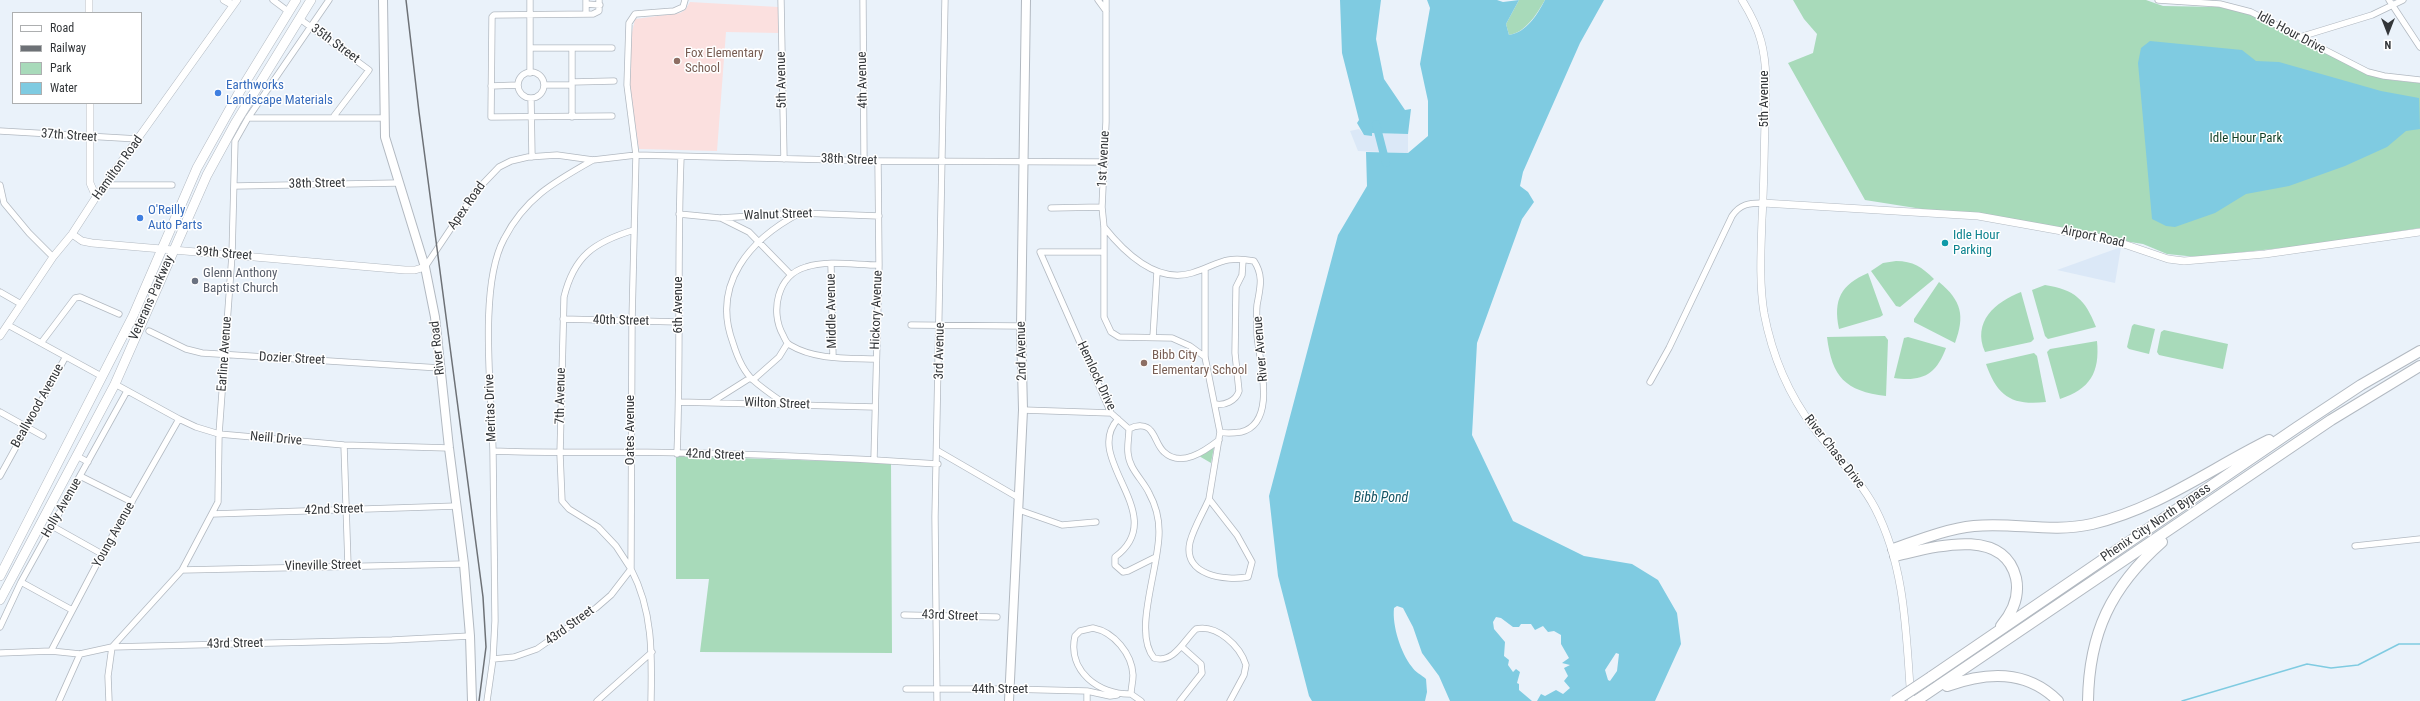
<!DOCTYPE html>
<style>
body{margin:0}
#map{position:relative;width:2420px;height:701px;overflow:hidden;background:#eaf2fa;font-family:"Roboto Condensed",sans-serif}
canvas{display:block}
.legend{position:absolute;left:12px;top:12px;width:130px;height:92px;box-sizing:border-box;background:#fff;border:1px solid #adafb0;margin:0;padding:5px 7px;list-style:none;font-size:12px;color:#333639}
.legend li{display:flex;align-items:center;gap:8px;height:20px}
.legend b{width:20px;border:1px solid #adafb0}
.north{position:absolute;left:2368px;top:12px;width:40px;height:40px;-webkit-text-stroke:3px #fff;paint-order:stroke;rotate:180deg;font-size:11px;font-weight:700;line-height:16px;text-align:center;color:#333639}
.north::after{content:'';display:block;margin:auto;width:14px;height:18px;background:#333639;clip-path:polygon(50% 0,100% 100%,50% 72%,0 100%)}
</style>
<div id="map">
<canvas width="2420" height="701"></canvas>
<ul class="legend">
<li><b style="height:5px;background:#fff"></b>Road</li>
<li><b style="height:5px;background:#6d7176"></b>Railway</li>
<li><b style="height:11px;background:#a8daba"></b>Park</li>
<li><b style="height:11px;background:#7fcbe1"></b>Water</li>
</ul>
<div class="north">N</div>
</div>
<script>
const ctx = document.querySelector('canvas').getContext('2d');
ctx.lineJoin = 'round';
function fillPath(path, color) {
  ctx.fillStyle = color;
  ctx.fill(path, 'evenodd');
}
function stroke(path, color, width, dash) {
  ctx.strokeStyle = color;
  ctx.lineWidth = width;
  ctx.lineCap = dash ? 'butt' : 'round';
  ctx.setLineDash(dash || []);
  ctx.stroke(path);
}
function label(font, color, halo, rows, align = 'center') {
  ctx.font = font + ' "Roboto Condensed",sans-serif';
  ctx.lineWidth = 3;
  ctx.setLineDash([]);
  ctx.textBaseline = 'middle';
  ctx.strokeStyle = halo;
  ctx.fillStyle = color;
  for (const [text, x, y, turn = 0] of rows) {
    ctx.save();
    ctx.translate(x, y);
    ctx.rotate((+turn || 0) * Math.PI / 180);
    ctx.textAlign = isNaN(turn) ? turn : align;
    if (halo) ctx.strokeText(text, 0, 0);
    ctx.fillText(text, 0, 0);
    ctx.restore();
  }
}
const built = new Path2D(`
 M1359 129 1364 135 1372 133 1408 134V153L1358 151 1350 131Z
 M2121 247 2115 283 2057 270Z`);
const education = new Path2D(`
 M690 2 778 7 779 33 726 32 717 151 639 149 629 85 631 37 635 19 680 13 685 10Z`);
const green = new Path2D(`
 M1519 0H1545C1536 15 1526 32 1509 35L1506 24Z
 M1793 0H2146L2163 6 2219 7 2250 14 2359 70 2391 80 2420 83V228L2310 245 2197 257 2167 254 2143 244 1865 200 1788 63 1813 53 1817 34 1804 19Z
 M1896 261C1913 261 1922 267 1934 279L1900 307 1896 306 1871 271 1883 263Z
 M1868 273 1883 315 1880 317 1839 329C1833 299 1841 285 1868 273Z
 M1939 282C1962 301 1965 316 1955 343L1914 322V319Z
 M2045 285C2075 290 2085 299 2096 327L2048 339 2045 336 2032 290Z
 M2021 292 2034 339 2031 342 1985 352C1972 322 1995 302 2021 292Z
 M2134 324 2155 329 2149 354 2129 349 2127 347 2132 326Z
 M2164 330 2228 344 2223 369 2159 355 2157 352 2161 332Z
 M1885 336 1888 340 1886 396C1845 391 1832 377 1827 337Z
 M1908 337 1946 348C1936 375 1922 382 1894 378L1904 338Z
 M2097 341C2100 373 2090 389 2060 399L2047 352 2050 349Z
 M2034 353 2037 356 2046 402C2012 406 1997 396 1986 364Z
 M1214 447 1211 463 1199 456Z
 M676 456 891 463 892 653 700 652 709 579H676Z`);
const water = new Path2D(`
 M1340 0H1381L1376 39 1384 79 1405 110 1411 109 1408 134 1372 133V136L1364 135 1357 123 1359 120 1342 53Z
 M1427 0H1497L1503 2 1519 0 1506 24 1509 35C1527 32 1537 15 1545 0H1604L1580 43 1523 172 1520 186 1528 192 1534 202 1522 219 1477 343 1472 435 1513 521 1584 556 1632 564 1658 580 1677 613 1681 644 1655 701H1537L1541 694 1545 696 1556 690 1563 694 1570 688 1564 681 1568 676 1564 668 1570 665 1562 663 1569 658 1561 644V635L1554 631 1548 632 1543 626 1535 630 1531 624H1521L1519 627H1513L1501 618 1496 617 1493 622 1494 629 1505 642 1504 656 1509 660 1508 665 1513 672 1516 669 1520 672 1517 683 1519 684V690L1532 701H1450L1439 676 1422 653 1413 627 1403 608 1397 606 1394 608C1392 626 1401 653 1412 667 1415 672 1422 675 1426 679L1427 692 1425 701H1312L1309 696 1278 576 1269 496 1338 235 1367 186 1366 152 1408 153 1428 136V101L1420 64 1430 8ZM1616 653 1619 654 1617 671 1610 681 1608 680 1605 670Z
 M2150 41 2242 50 2256 61 2279 62 2381 91 2419 98 2420 129 2406 131 2387 147 2345 166 2289 186 2246 194 2215 213 2175 227 2166 226 2152 219 2138 63 2141 48Z`);
const stream = new Path2D(`
 M2182 701 2307 664 2331 668 2358 665 2399 644H2420`);
const river = new Path2D(`
 M1376 124 1386 163`);
const minor = new Path2D(`
 M273 0 289 12
 M530 0V73
 M599 0V11L593 14 494 15 492 17 491 117 612 116
 M781 0 784 159
 M863 0 864 160
 M1098 0 1106 11
 M1106 0V122L1102 207 1104 227V317L1111 332 1119 337 1172 338 1190 346 1205 357
 M2158 0 2220 4 2251 12 2368 72 2384 76 2420 80
 M2389 0 2420 47
 M586 4 600 5
 M586 14V0
 M300 19 369 70 334 116
 M2300 37 2372 15 2403 0
 M530 48H612
 M572 48V82
 M518 85a13 13 0 1 1 26 0a13 13 0 1 1-26 0Z
 M544 85H572
 M491 86 518 85
 M531 98 532 157
 M572 117V82L614 81
 M248 118H384
 M0 131 138 139
 M0 185 4 203 29 233 53 257
 M106 185H172
 M235 186 398 183
 M1051 208 1102 207
 M679 214 720 218 800 213 879 216
 M721 218 749 232 791 275
 M1104 227C1124 252 1156 284 1192 273 1218 265 1223 255 1254 261 1264 276 1260 288 1257 305 1256 314 1257 326 1257 335 1259 360 1278 423 1241 432 1234 433 1227 434 1220 432
 M1103 252H1040L1111 413 1129 429
 M831 265 833 357
 M425 267 476 191 499 167 511 161 528 157 557 155 593 160 636 155 878 161 1105 162
 M1205 269V357L1220 432 1209 499
 M0 292 21 304
 M563 319 679 322
 M8 325 103 377
 M911 325 1021 326
 M149 331 186 349 202 353 440 368
 M1153 337 1157 272
 M41 343 75 298 80 297 119 314
 M876 359C847 358 815 360 790 345 786 343 785 339 783 335 770 312 777 275 806 267 828 260 856 265 879 265
 M1650 382 1669 348 1732 216C1740 204 1749 203 1763 203
 M115 384 179 419 196 427 219 434 344 445 449 448
 M679 402 875 407
 M712 402 750 378 753 380 779 357 787 344
 M785 404C775 397 763 389 753 380 743 371 737 356 733 343 711 284 750 239 800 213
 M1215 404C1224 406 1236 401 1239 391L1235 353 1236 287 1242 275 1243 260
 M1023 410 1111 413
 M0 412 43 436
 M1118 419C1081 459 1172 515 1115 557V565L1123 572 1128 571 1156 557
 M1129 429C1129 437 1127 446 1128 453 1129 469 1143 480 1149 493 1155 504 1159 519 1159 531 1160 566 1132 632 1154 658 1174 664 1184 640 1196 629 1217 624 1240 646 1246 665L1244 675 1230 701
 M1129 429C1136 425 1146 424 1151 431 1156 437 1158 447 1164 452 1181 468 1205 451 1219 440
 M344 445 348 565
 M493 451C539 453 585 452 632 452 734 453 836 457 938 464
 M938 451 1019 498
 M677 454C681 355 677 256 681 157
 M77 456 88 462
 M874 459 879 265 878 161
 M0 476 65 358
 M80 476 132 502
 M1209 499 1237 535 1252 562 1248 577C1226 581 1182 576 1190 542 1194 527 1203 513 1209 499Z
 M1019 510 1062 525 1096 522
 M212 514 457 506
 M52 526 102 554
 M2355 546 2420 539
 M182 570 464 564
 M21 582 72 610
 M904 615 997 617
 M0 627 21 582 127 391
 M1093 628C1114 632 1132 654 1133 675 1133 682 1131 688 1131 694 1099 695 1067 671 1075 636L1080 631Z
 M51 651 102 554 179 419
 M0 653 51 651 80 654 112 647 392 640 470 636
 M493 659 514 657 537 649 596 608 611 595 631 569 616 546 598 527 569 509 562 501 560 454 564 297C574 256 594 242 634 230
 M906 689H1008L1087 691 1110 696 1117 695
 M1087 691V701
 M1131 694 1141 701
 M59 701 80 654
 M109 701 108 676 112 647 182 570 218 502 219 434 232 255 235 141 248 118 329 0
 M487 701 493 659 495 621C494 565 494 508 493 452 492 396 478 287 504 239 525 198 554 182 593 160
 M597 701 652 652
 M651 701C652 654 653 611 631 569L632 321 636 155 627 85 629 23 635 14 674 11 683 7 685 0
 M937 701 935 517 945 0
 M1180 701 1202 673 1201 664 1182 647`);
const tertiary = new Path2D(`
 M89 0V13
 M224 0 233 5
 M1742 0C1750 13 1757 26 1761 41 1768 67 1766 96 1765 122 1764 155 1764 187 1762 219 1761 250 1759 282 1764 313 1772 355 1788 394 1814 428 1834 455 1859 478 1875 508 1906 568 1906 635 1911 701
 M90 103V183L96 197
 M1763 203 1978 216 2112 240 2168 259 2184 261 2265 254 2420 232
 M72 234 82 241 92 243 405 270H415L425 267
 M0 336 53 257 72 234 96 197 237 0`);
const secondary = new Path2D(`
 M383 0 385 137 425 267 435 317 449 448 464 564 470 636 472 701
 M1009 701 1023 410 1021 326 1026 0`);
const primary = new Path2D(`
 M0 576 133 316 197 168 240 91 296 0
 M0 600 115 384 207 175 236 122 311 0`);
const motorway = new Path2D(`
 M1893 549C1919 540 1946 529 1974 526 2014 522 2051 533 2092 524 2157 509 2210 469 2269 440
 M1895 556C1931 548 2003 525 2016 578 2020 597 2013 612 2001 626
 M1931 677 2296 428 2361 385 2420 351
 M1947 686C1986 672 2026 669 2058 701
 M1916 701 2331 420 2420 366
 M2088 701C2089 633 2111 587 2162 542`);
const rail = new Path2D(`
 M406 0 419 112 483 597 486 647 479 701`);
const motorwayBridge = new Path2D(`
 M1895 701 1931 677`);
const markers = [
 [677,61,4,"#8d6e63"],
 [218,93,4,"#3f7fe0"],
 [140,218,4,"#3f7fe0"],
 [1945,243,4,"#0f9aa8"],
 [195,281,4,"#6b7280"],
 [1144,363,4,"#8d6e63"]
];
const streetNames = [
 ["Idle Hour Drive",2291,33,28],
 ["35th Street",335,44,36],
 ["5th Avenue",782,80,-91],
 ["4th Avenue",863,80,-91],
 ["5th Avenue",1765,99,-90],
 ["37th Street",69,136,4],
 ["1st Avenue",1104,159,-87],
 ["38th Street",849,160,2],
 ["Hamilton Road",118,168,-54],
 ["38th Street",317,184,-1],
 ["Apex Road",467,206,-55],
 ["Walnut Street",778,215,-2],
 ["Airport Road",2093,237,12],
 ["39th Street",224,254,5],
 ["Veterans Parkway",152,298,-66],
 ["6th Avenue",679,305,-90],
 ["Hickory Avenue",877,310,-88],
 ["Middle Avenue",832,311,-91],
 ["40th Street",621,321,1],
 ["River Road",438,348,-96],
 ["River Avenue",1261,349,-95],
 ["3rd Avenue",940,351,-89],
 ["2nd Avenue",1022,351,-91],
 ["Earline Avenue",225,354,-86],
 ["Dozier Street",292,359,3],
 ["Hemlock Drive",1096,376,65],
 ["7th Avenue",561,396,-89],
 ["Wilton Street",777,404,2],
 ["Beallwood Avenue",38,406,-61],
 ["Meritas Drive",491,408,-92],
 ["Oates Avenue",631,430,-90],
 ["Neill Drive",276,439,5],
 ["River Chase Drive",1834,452,52],
 ["42nd Street",715,455,2],
 ["Holly Avenue",62,508,-60],
 ["42nd Street",334,510,-2],
 ["Phenix City North Bypass",2156,523,-34],
 ["Young Avenue",114,535,-61],
 ["Vineville Street",323,566,-1],
 ["43rd Street",950,616,2],
 ["43rd Street",570,626,-36],
 ["43rd Street",235,644,-1],
 ["44th Street",1000,690]
];
const educationNames = [
 ["Fox Elementary",685,54],
 ["School",685,69],
 ["Bibb City",1152,356],
 ["Elementary School",1152,371]
];
const shopNames = [
 ["Earthworks",226,86],
 ["Landscape Materials",226,101],
 ["O'Reilly",148,211],
 ["Auto Parts",148,226]
];
const parkNames = [
 ["Idle Hour Park",2246,139]
];
const cultureNames = [
 ["Idle Hour",1953,236],
 ["Parking",1953,251]
];
const worshipNames = [
 ["Glenn Anthony",203,274],
 ["Baptist Church",203,289]
];
const waterNames = [
 ["Bibb Pond",1381,498]
];
fillPath(built, '#dbe8f7');
fillPath(education, '#fbe0df');
fillPath(green, '#a8daba');
fillPath(water, '#7fcbe1');
stroke(stream, '#7fcbe1', 1.5);
stroke(river, '#7fcbe1', 8);
stroke(minor, '#b2b9c1', 7);
stroke(tertiary, '#b2b9c1', 8);
stroke(secondary, '#b2b9c1', 10);
stroke(primary, '#b2b9c1', 10);
stroke(motorway, '#b2b9c1', 12);
stroke(minor, '#fff', 5.5);
stroke(tertiary, '#fff', 7);
stroke(secondary, '#fff', 8);
stroke(primary, '#fff', 9);
stroke(motorway, '#fff', 10);
stroke(rail, '#6d7176', 1.5);
stroke(motorwayBridge, '#b2b9c1', 12, []);
stroke(motorwayBridge, '#fff', 10);
for (const [x, y, r, color] of markers) {
  const dot = new Path2D();
  dot.arc(x, y, r, 0, 2 * Math.PI);
  ctx.fillStyle = color;
  ctx.fill(dot);
  stroke(dot, '#fff', 1.5);
}
label('13px', '#333639', '#fff', streetNames);
label('13px', '#785e54', '#fff', educationNames, 'left');
label('13px', '#366cbe', '#fff', shopNames, 'left');
label('13px', '#103f26', '#fff', parkNames);
label('13px', '#0d838f', '#fff', cultureNames, 'left');
label('13px', '#5b616d', '#fff', worshipNames, 'left');
label('italic 14px', '#165666', '#fff', waterNames);
</script>
